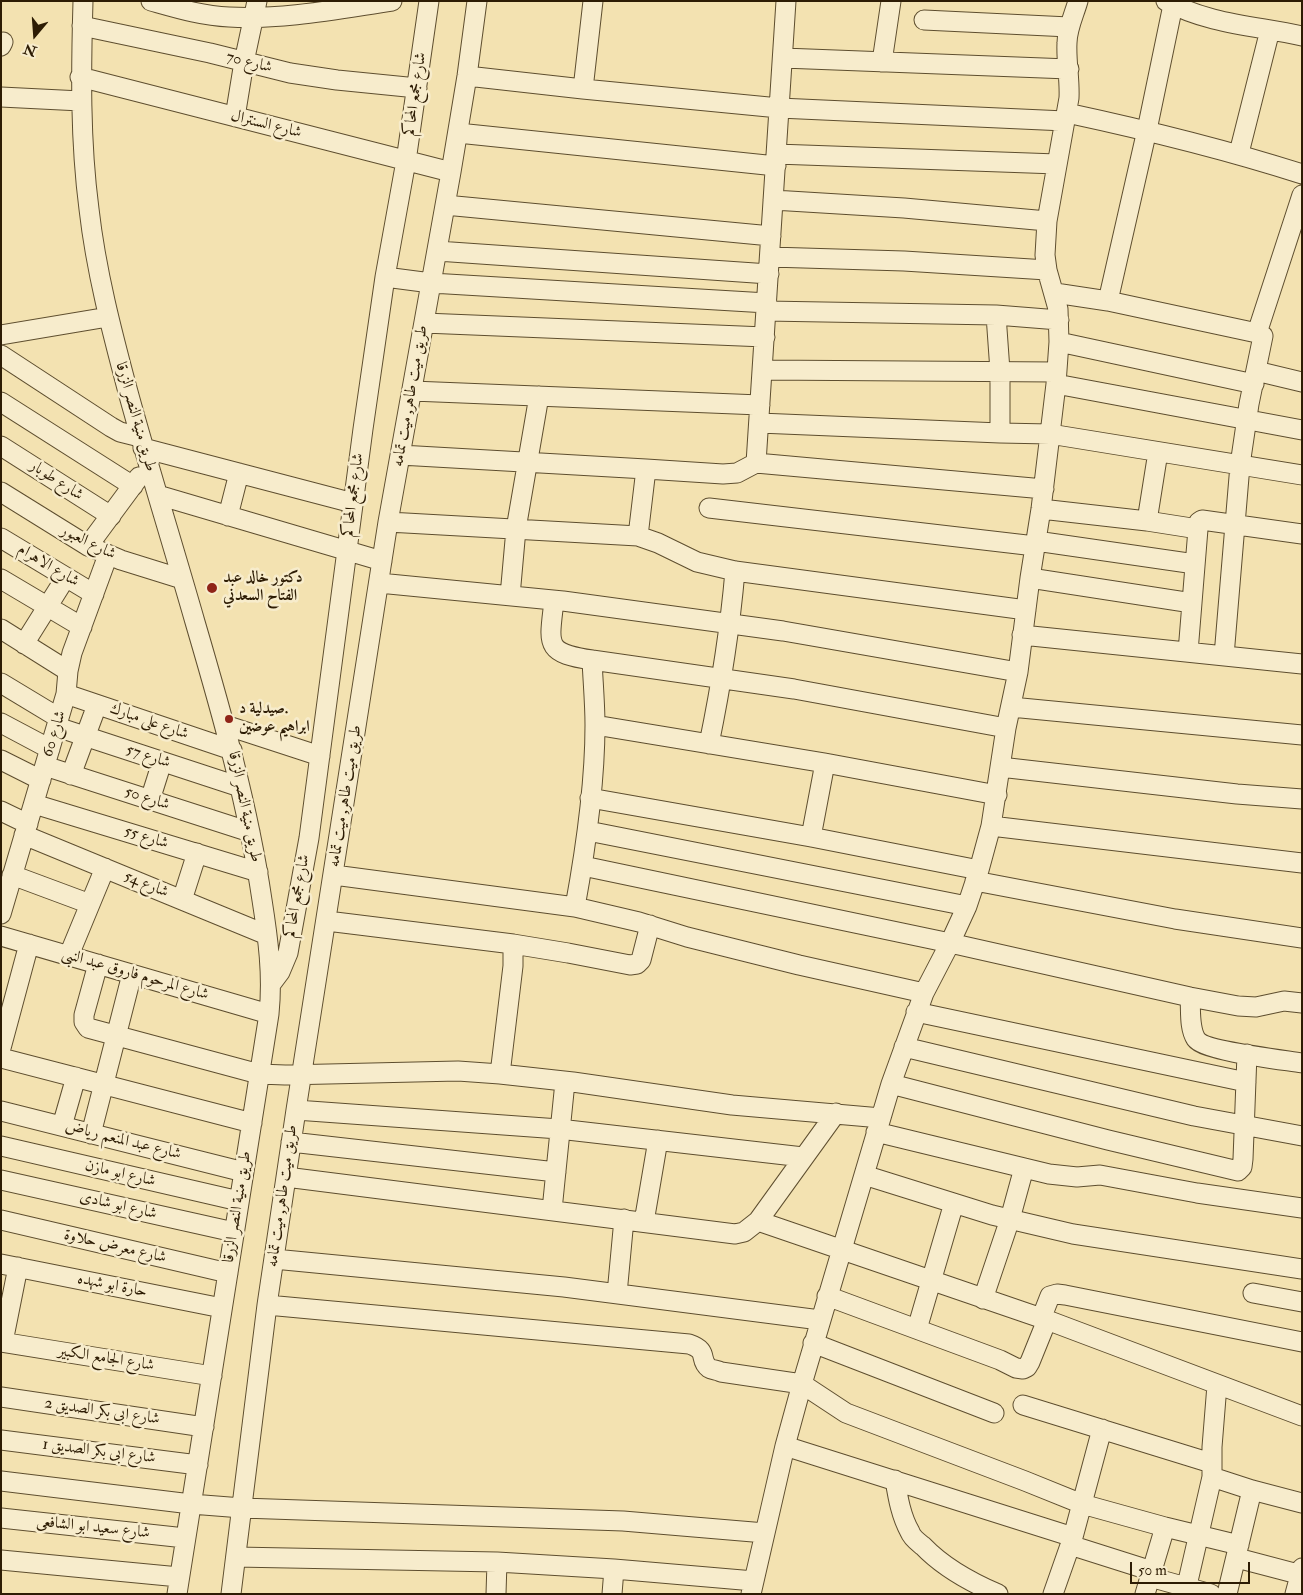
<!DOCTYPE html>
<meta charset="utf-8">
<style>
body{margin:0}
#map{position:relative;width:1303px;height:1595px;overflow:hidden;background:#f3e2b1;font-family:"IM FELL Double Pica",serif}
canvas{display:block}
.frame{position:absolute;inset:0;border:2px solid #2d1c04;pointer-events:none}
.north{position:absolute;left:10px;top:10px;width:50px;height:50px;-webkit-text-stroke:4px #f7eccc;paint-order:stroke;rotate:198deg;font-size:14px;font-weight:700;line-height:20px;text-align:center;color:#2d1c04}
.north::after{content:'';display:block;margin:auto;width:18px;height:22px;background:#2d1c04;clip-path:polygon(50% 0,100% 100%,50% 72%,0 100%)}
.scale{position:absolute;left:1130px;top:1562px;width:120px;height:22px;box-sizing:border-box;border:2px solid #2d1c04;border-top:0;padding-left:6px;font-size:15px;line-height:18px;white-space:nowrap;color:#2d1c04;-webkit-text-stroke:4px #f7eccc;paint-order:stroke}
</style>
<div id="map">
<canvas width="1303" height="1595"></canvas>
<div class="frame"></div>
<div class="north">N</div>
<div class="scale">50 m</div>
</div>
<script>
const ctx = document.querySelector('canvas').getContext('2d');
ctx.lineJoin = 'round';
function stroke(path, color, width, dash) {
  ctx.strokeStyle = color;
  ctx.lineWidth = width;
  ctx.lineCap = dash ? 'butt' : 'round';
  ctx.setLineDash(dash || []);
  ctx.stroke(path);
}
function label(font, color, halo, rows, align = 'center') {
  ctx.font = font + ' "IM FELL Double Pica",Amiri,serif';
  ctx.lineWidth = 5;
  ctx.setLineDash([]);
  ctx.textBaseline = 'middle';
  ctx.strokeStyle = halo;
  ctx.fillStyle = color;
  for (const [text, x, y, turn = 0] of rows) {
    ctx.save();
    ctx.translate(x, y);
    ctx.rotate((+turn || 0) * Math.PI / 180);
    ctx.textAlign = isNaN(turn) ? turn : align;
    if (halo) ctx.strokeText(text, 0, 0);
    ctx.fillText(text, 0, 0);
    ctx.restore();
  }
}
const minor = new Path2D(`
 M83 1C81 71 80 140 89 209 96 271 112 332 128 392 149 469 173 545 195 622 222 714 248 805 262 900 268 938 273 975 269 1014L177 1594
 M151 1C176 8 202 16 229 17 283 20 338 9 392 1
 M1166 1C1208 24 1256 26 1302 36
 M924 20 1069 27
 M82 26 210 53 290 73 337 80 417 88
 M1 46 3 42
 M783 58 1069 69
 M882 62 891 1
 M467 76 583 89 779 108 1065 121
 M80 77 451 172
 M583 89 593 1
 M1 97 81 101
 M1067 113C1146 130 1224 149 1302 174
 M235 117 244 62 257 1
 M458 133 776 166
 M1239 153 1270 30
 M776 154 1057 164
 M773 200 904 208 1047 221
 M445 205 771 236
 M437 251 769 274
 M770 257 904 261 1047 270
 M385 277 431 283 767 303
 M1055 293 1108 301 1257 333 1263 336 1249 404 1240 465 1224 656
 M1108 301 1147 130 1173 5
 M766 311 996 315 1059 320
 M996 315 1000 371V433
 M424 323 765 337
 M1257 333 1302 195
 M1 335 108 317
 M1059 342 1254 384
 M1 355 111 427 120 432 140 437
 M762 370 1056 372
 M1256 371 1302 382
 M1056 384 1302 430
 M412 391 760 405
 M1 402 133 486
 M759 423 1000 433 1050 434 1302 475
 M1 446 111 516
 M143 448 353 503
 M400 455 646 469 638 536
 M756 463 786 1
 M646 469 723 474 737 473 756 463 1044 489
 M1 492 88 546 121 560 182 579
 M158 495 382 561
 M709 508 1035 546
 M1041 509 1147 521 1198 529 1199 522 1202 520 1302 534
 M228 516 239 473
 M1147 521 1158 452
 M388 522 638 536 658 543 697 562 735 571 1026 610
 M1 538 94 594
 M1036 541 1195 564
 M88 546 139 477
 M1030 578 1192 603
 M1 579 82 627
 M379 583 563 601 783 631 1018 672
 M510 596 516 529 539 396
 M554 601C549 645 544 653 592 660 593 682 595 704 595 725 595 786 586 847 575 907
 M1 629 68 671
 M1022 635 1302 664
 M24 644 66 577
 M1188 652 1198 529
 M592 660 794 689 1006 728
 M1 683 59 718
 M66 694 232 750
 M1011 707 1302 735
 M1 723 50 749
 M225 725 320 756
 M595 725 825 763 997 795
 M57 727 240 787
 M709 744C721 686 730 629 735 571
 M1 760 41 780
 M45 766 250 832
 M1000 767 1237 794 1302 799
 M71 775 97 705
 M590 798 811 837 979 870
 M150 800 162 762
 M34 804 258 872
 M1 811 28 824
 M991 826 1302 863
 M588 831 967 906
 M24 835 267 935
 M811 837 825 763
 M583 866 950 943 1190 997 1238 1006 1256 1007 1284 1001 1302 1003
 M12 875 90 904
 M334 875 575 907 639 922 687 937 799 965 924 993
 M975 881 1175 919 1302 938
 M182 900 197 853
 M1 914 66 694 68 671 72 653 108 555
 M327 921 513 944
 M1 936 269 1014
 M69 955 105 868
 M98 964 84 1015V1022L88 1028 259 1074 285 1075 458 1071 500 1074 573 1082 732 1105 881 1118
 M271 984 280 972 288 953 309 838 363 429 385 277 406 161 429 1
 M1190 997C1191 1011 1189 1028 1196 1039 1204 1051 1284 1060 1302 1063
 M916 1012 1246 1082
 M904 1047 1194 1116 1302 1136
 M1 1048 29 944
 M1 1058 252 1123
 M500 1074 513 966V944L568 953 630 965 637 964 641 960 650 925
 M891 1084 1108 1140 1238 1171 1242 1167 1243 1159 1247 1054
 M296 1110 559 1129 803 1157
 M1 1111 244 1172
 M62 1126 76 1077
 M876 1132 1049 1174 1077 1177 1100 1175 1197 1193 1302 1208
 M91 1134 132 974
 M291 1142 556 1172
 M1 1146 239 1201
 M864 1175 992 1215 1073 1234 1302 1269
 M286 1177 735 1234 744 1232 758 1221 836 1113
 M1 1180 234 1232
 M552 1210 565 1082
 M1 1220 228 1273
 M758 1221 1047 1320 1302 1416
 M644 1222 658 1140
 M274 1259 564 1287 820 1320
 M1 1264 222 1308
 M1253 1293 1302 1302
 M617 1294 624 1219
 M827 1296 1000 1360 1016 1368 1023 1369 1027 1367 1030 1362 1047 1320
 M983 1299 1010 1219 1024 1168
 M267 1305 689 1344C710 1351 698 1360 709 1368 712 1370 717 1370 721 1372L802 1384 846 1413 1025 1481 1082 1504 1165 1527 1239 1545
 M1041 1319 1050 1296 1057 1294 1065 1295 1302 1342
 M917 1329 954 1203
 M1 1342 212 1376
 M3 1342 18 1267
 M813 1343 994 1413
 M1 1397 204 1427
 M1023 1405 1211 1463
 M1 1440 198 1465
 M785 1446 1073 1537
 M1212 1477 1252 1490 1302 1503
 M895 1480C898 1498 901 1516 910 1532 912 1538 918 1542 923 1546 944 1568 970 1582 998 1594
 M1 1481 191 1504 242 1508 623 1521 765 1533
 M1 1518 185 1538
 M1070 1545 1152 1571
 M236 1557 497 1562 614 1569 754 1581
 M1237 1558 1302 1575
 M1 1560 179 1577
 M1150 1577 1211 1594
 M231 1594 267 1305 296 1110 388 522 451 172 467 76 477 1
 M496 1594 497 1562
 M612 1594 614 1569
 M751 1594 785 1446 802 1384 891 1084 924 993 950 943 967 906 979 870 991 826 1006 728 1018 672 1030 578 1041 509 1056 384 1059 342 1058 309 1047 270 1045 255 1047 221 1069 98C1070 80 1066 61 1067 43 1067 29 1074 15 1078 1
 M1053 1594 1073 1537 1102 1429
 M1145 1594 1165 1527
 M1185 1594 1212 1477V1447L1217 1385
 M1227 1594 1252 1490
 M1295 1594 1302 1568`);
const markers = [
 [212,588,6,"#8f2418"],
 [229,719,5,"#8f2418"]
];
const streetNames = [
 ["شارع 70",249,63,14],
 ["شارع مجمع المحاكم",416,94,-82],
 ["شارع السنترال",266,125,14],
 ["طريق ميت طاهر, ميت تمامه",411,396,-80],
 ["طريق منية النصر الزرقا",135,417,74],
 ["شارع طوبار",56,481,33],
 ["شارع مجمع المحاكم",354,495,-83],
 ["شارع العبور",88,543,26],
 ["شارع الاهرام",48,566,31],
 ["شارع على مبارك",149,722,19],
 ["شارع 60",55,734,-73],
 ["شارع 57",148,757,18],
 ["طريق ميت طاهر, ميت تمامه",346,796,-81],
 ["شارع 50",147,799,18],
 ["طريق منية النصر الزرقا",244,807,78],
 ["شارع 55",146,838,17],
 ["شارع 54",146,885,22],
 ["شارع مجمع المحاكم",298,896,-80],
 ["شارع المرحوم فاروق عبد النبى",135,975,16],
 ["شارع عبد المنعم رياض",123,1141,14],
 ["شارع ابو مازن",120,1174,13],
 ["طريق ميت طاهر, ميت تمامه",283,1196,-82],
 ["شارع ابو شادى",118,1206,13],
 ["طريق منية النصر الزرقا",238,1207,-81],
 ["شارع معرض حلاوة",115,1247,13],
 ["حارة ابو شهده",112,1286,11],
 ["شارع الجامع الكبير",106,1359,9],
 ["شارع ابى بكر الصديق 2",102,1412,8],
 ["شارع ابى بكر الصديق 1",99,1452,7],
 ["شارع سعيد ابو الشافعى",93,1528,6]
];
const poiNames = [
 ["دكتور خالد عبد",223,579],
 ["الفتاح السعدني",223,597],
 ["صيدلية د.",239,710],
 ["ابراهيم عوضين",239,728]
];
stroke(minor, '#5e4e2f', 21);
stroke(minor, '#f7eccc', 19);
for (const [x, y, r, color] of markers) {
  const dot = new Path2D();
  dot.arc(x, y, r, 0, 2 * Math.PI);
  ctx.fillStyle = color;
  ctx.fill(dot);
  stroke(dot, '#f7eccc', 2);
}
label('16px', '#2d1c04', '#f7eccc', streetNames);
label('bold 16px', '#2d1c04', '#f7eccc', poiNames, 'left');
</script>
